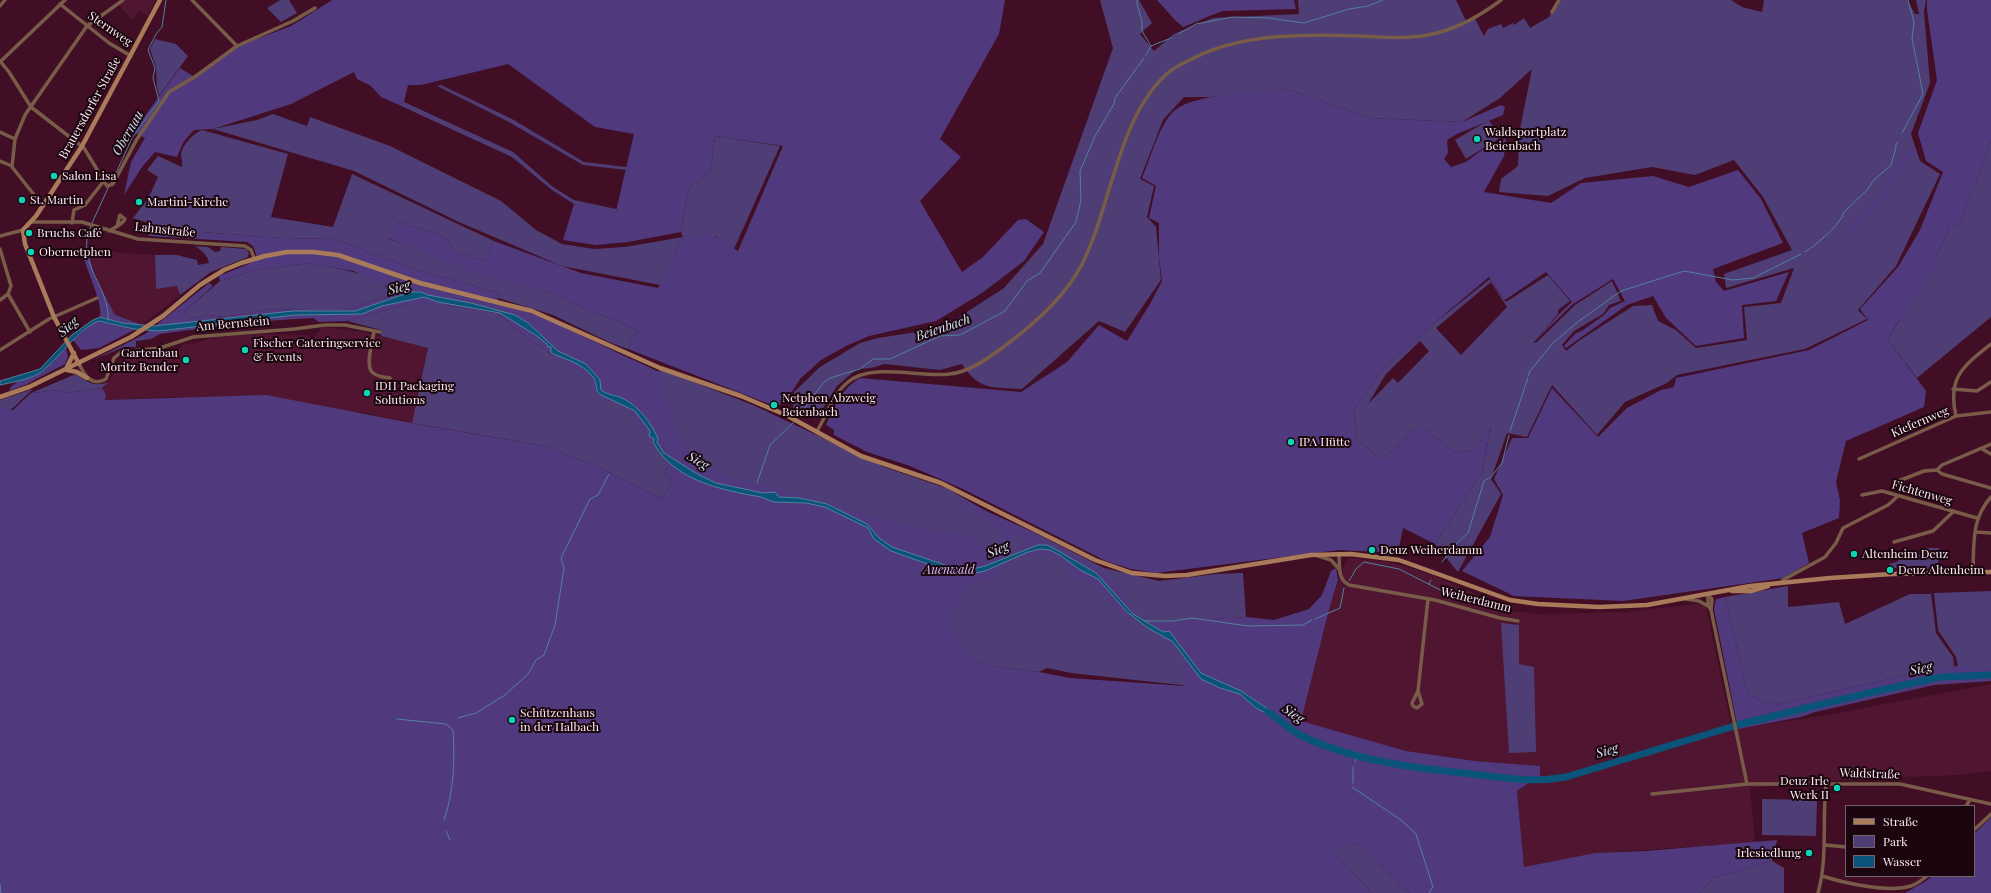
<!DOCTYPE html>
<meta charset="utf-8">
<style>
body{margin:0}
#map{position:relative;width:1991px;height:893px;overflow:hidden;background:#410e25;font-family:"Playfair Display",serif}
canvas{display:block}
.legend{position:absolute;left:1845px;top:805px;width:130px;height:72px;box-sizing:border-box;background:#1b050e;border:1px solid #746169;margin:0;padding:5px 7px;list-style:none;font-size:12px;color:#faecf1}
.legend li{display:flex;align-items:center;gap:8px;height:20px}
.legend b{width:20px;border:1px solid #746169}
</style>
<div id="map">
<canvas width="1991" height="893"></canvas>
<ul class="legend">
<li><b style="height:5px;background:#aa7b5a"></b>Straße</li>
<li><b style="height:11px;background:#4f3d75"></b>Park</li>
<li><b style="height:11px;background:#095478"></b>Wasser</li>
</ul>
</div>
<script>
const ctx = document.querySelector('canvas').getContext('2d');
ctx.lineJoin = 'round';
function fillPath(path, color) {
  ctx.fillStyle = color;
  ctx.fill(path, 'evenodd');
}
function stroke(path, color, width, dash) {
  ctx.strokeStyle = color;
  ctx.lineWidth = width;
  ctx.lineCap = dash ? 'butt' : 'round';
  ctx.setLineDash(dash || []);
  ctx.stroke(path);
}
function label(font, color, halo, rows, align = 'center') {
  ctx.font = font + ' "Playfair Display",serif';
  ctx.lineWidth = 4;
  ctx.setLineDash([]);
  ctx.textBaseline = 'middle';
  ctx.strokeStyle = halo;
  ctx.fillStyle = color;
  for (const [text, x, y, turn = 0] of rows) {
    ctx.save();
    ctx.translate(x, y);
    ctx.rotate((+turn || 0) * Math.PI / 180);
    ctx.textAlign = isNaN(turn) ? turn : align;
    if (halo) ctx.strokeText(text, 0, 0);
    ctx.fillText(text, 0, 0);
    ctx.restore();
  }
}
const built = new Path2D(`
 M126 0H156L148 16 140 11 132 20 119 5Z
 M108 252 155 255 156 289 177 286 180 295 142 325 119 318 115 315 101 289 90 260 89 256Z
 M323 327 364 332 428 348 412 423 366 413 174 397 106 400 102 388 109 382 119 361 141 354 175 352 183 345 197 343 213 337 257 334 305 335 313 338Z
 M1350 558 1389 562 1433 575 1512 611 1537 614 1627 612 1705 603 1732 729 1822 716 1991 684V771L1959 775 1856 779 1750 788 1755 843 1595 853 1524 867 1517 791 1540 775V766L1475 761 1406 751 1301 721 1330 606 1345 562Z`);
const green = new Path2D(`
 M280 0H289L297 13 281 22 267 8Z
 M1100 0H1139L1152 23 1140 34 1154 51 1174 34 1213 18 1299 14 1298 0H1456L1466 21 1474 17 1484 36 1488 29 1501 24 1503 28 1513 23 1514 25 1524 18 1530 28 1549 17 1558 0H1731L1742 7 1762 12 1764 0H1907L1915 14H1919L1916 0H1926L1924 12 1930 83 1911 134 1920 161 1940 174 1896 266 1858 310 1867 319 1805 349 1677 375 1667 383 1625 402 1597 435 1552 385 1527 437 1507 433 1491 479 1501 494 1458 572 1435 544 1482 472 1491 428 1474 450 1456 453 1420 425 1381 460 1357 439 1354 410 1382 370 1432 325 1490 279 1506 302 1548 275 1570 301 1558 310V314L1533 343 1537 342 1575 305 1612 281 1621 301 1609 305 1603 314 1574 331 1562 345 1566 351 1580 340 1633 306 1652 305 1658 321 1676 330 1696 348 1747 340 1744 307 1781 303 1794 268 1726 288 1724 274 1792 250 1763 197 1734 160 1695 175 1652 167 1585 178 1548 196 1499 192 1501 179 1518 166 1519 134 1532 69 1500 98 1462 122 1370 118 1288 89 1211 97H1184L1163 120 1140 179 1154 186 1147 217 1156 227 1161 280 1125 332 1099 321 1022 389C993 387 979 391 962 364L940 370 885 364 871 368 857 369 837 386 816 419 802 410 793 408 794 392 820 367 860 343 878 338 942 328 1004 288 1043 244 1113 48ZM1491 282 1507 307 1461 355 1436 328ZM1420 341 1429 351 1398 383 1393 378 1368 404 1386 374Z
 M155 39 176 44 188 56 159 96 157 88 156 67 150 49Z
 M441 85 512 119 584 162 626 167V170L583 165 509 122 437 86Z
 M404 102 513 152 553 187 574 200 616 209V212L574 204 552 190 512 157 399 105Z
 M273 114 307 126 310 117 390 146 501 201 536 230 562 244 594 249 625 247 683 237 681 232 689 187 710 173 715 136 780 146 734 249 715 236 683 237 660 285 562 266 461 223 354 171 213 129 257 120Z
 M1489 120 1500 138 1466 159 1455 140Z
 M202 130 288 154 271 217 333 227 352 174 494 241 484 261 457 252 443 236 398 222 389 239 547 292 637 330 628 349 611 343 553 315 498 298 499 293 417 270 335 239 284 238 201 232 198 239 149 236 151 224 133 218 148 199 158 177 147 170 158 156 182 167C183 162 181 158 181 154 183 144 193 134 202 130Z
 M1991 142V317L1917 378 1888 340 1935 259 1950 227H1959Z
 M195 246 208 247 215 252 220 251 221 247 246 249 249 253 248 257 211 272 180 295 177 286 156 289 155 255H177L197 260 198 265 209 263C208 255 202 251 195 246Z
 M308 263C330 267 377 273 391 292L389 296 342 311 272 309 223 317 209 315 194 318 186 316 185 311 220 281 252 271Z
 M404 305H445L497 313 532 342 555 356 585 339 590 340 601 348 632 363V359L657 371H665L753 405 884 467 946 488 986 511 1039 535 1104 568 1159 581 1216 574 1243 573 1246 617 1214 619 1289 709 1181 685 1071 673 1047 668 1039 672 999 667 980 662 675 483 667 466 665 477 673 481 662 499 600 468 544 446 412 423 428 348 381 336V330L347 321Z
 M145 334V337H151V339L136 341V347H124L93 360Z
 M76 374C90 383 92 387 109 382L102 388 68 393 60 390 31 393Z
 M33 389 13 408H0V400Z
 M1924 548H1939L1938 569 1890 568 1889 564 1897 562 1903 555 1913 551 1914 555H1925Z
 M1788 586V607L1839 602 1845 624 1910 594H1931L1936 633 1953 657 1954 666 1911 674 1775 705 1748 695 1725 597Z
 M1991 591V667H1958L1956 657 1938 630 1934 593Z
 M1501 623 1519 625V664L1534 667 1536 752 1509 753Z
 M1762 799 1817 800 1816 836 1762 835Z
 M1358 844 1409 893H1372L1330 848Z
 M1772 861 1784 868V893H1700L1713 878Z`);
const forest = new Path2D(`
 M332 0H1005L999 34 940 139 961 157 920 201 962 272 983 257 1018 220 1026 219 1044 232 1024 261 982 293 936 321 869 336 846 346 821 360 800 379 790 395 777 407 628 349 637 330 547 292 483 276 388 238 398 222 443 236 457 252 484 261 494 241 581 273 658 288 683 237C715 230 713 236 738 251L783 146 715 136 710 173 689 187 681 232 628 242 596 245 563 240 574 204 616 211 634 134 595 127 508 64 421 85H408L404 102 399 105 381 97 371 86 357 79 354 72 291 104 213 129 194 130 184 141 177 157 155 152 142 167 124 195 131 162 145 138 133 132 180 68 193 76 236 47 291 26Z
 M1157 0H1294L1296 9 1222 11 1183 27 1175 20Z
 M1927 0H1991V142L1959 227H1950L1935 259 1938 264 1898 322 1888 340 1926 391 1924 407 1846 441 1836 482 1840 500 1839 518 1802 533 1809 563 1784 578 1623 601 1514 596 1462 571 1490 537 1503 495 1494 479 1512 438H1528L1552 388 1598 437 1627 408 1661 390 1674 387 1676 378 1809 350 1868 320 1860 309 1898 267 1920 230 1943 172 1926 161 1918 133 1937 80 1927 10Z
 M1288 89 1370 118 1462 122 1501 105 1505 107 1503 115 1457 134 1447 140 1448 153 1444 159 1451 167 1466 162 1482 150 1497 145 1506 138 1504 156 1484 192 1551 203 1581 183 1653 176 1689 187 1738 170 1761 199 1783 243 1713 269 1716 282 1724 291 1789 272 1776 301 1742 305 1744 338 1696 346 1666 318 1653 296 1627 305 1566 348 1564 346 1575 334 1583 330 1604 315 1610 308 1625 301 1613 279 1573 304 1533 343 1560 313 1572 302 1546 272 1505 300 1489 277 1432 325 1382 370 1354 410 1357 439 1381 460 1420 425 1456 453 1474 450 1491 427 1482 472 1435 544 1403 528 1398 553 1339 550 1156 573 1131 569 1106 561 963 489 910 466 867 452 834 435V430L826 425C835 406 841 389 860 378L1021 392 1067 362 1099 325 1127 341 1150 304 1162 281 1159 257V223L1149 218 1156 186 1142 178C1150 160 1160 122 1175 110 1197 93 1260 92 1288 89Z
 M1913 145 1916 154 1896 174 1882 205 1869 213 1845 237 1838 239 1865 210 1879 199 1890 172Z
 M201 232 284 238 335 239 417 270 499 293 497 303 543 317 660 373 666 399 677 429 692 457 732 479 780 489 917 528 972 536 1014 561 999 571 991 582 975 581 967 589 949 619 964 650 980 662 999 667 1039 672 1070 678 1185 686 1182 654 1145 623 1246 617 1274 620 1309 609 1322 595 1331 571 1336 568 1338 580 1330 606 1301 721 1406 751 1475 761 1540 766V775L1517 791 1524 867 1595 853 1646 851 1777 840 1772 861 1713 878 1700 893H1409L1358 844 1331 849 1372 893H0V408H13L10 410H13L31 393 60 390 68 393 102 388 106 395 105 400 266 395 422 425 544 446 600 468 662 499 673 481 665 477 668 461 658 451 631 413 619 404 602 398 591 388V378L532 342 497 313 445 305H404L347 321 319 322 313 318 251 322 160 334 151 339V337L144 338 145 334 209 283 213 286 185 311 186 316 194 318 209 315 223 317 272 309 342 311 389 296 391 292 386 286 353 271 308 263 252 271 220 281 219 276 258 260 253 246 247 242 198 239Z
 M89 256 95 277 115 315 142 325 122 323 100 317C103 304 88 273 84 259Z
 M99 321C111 324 124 328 136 329L99 348 81 350 73 340 94 322Z
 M66 348 68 357 65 364 25 385 9 391C13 380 26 380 35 375 47 369 56 358 66 348Z
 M950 495 1037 534 1036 537C1058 553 1087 559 1109 577 1121 587 1127 604 1137 615L1130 618 1118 612 1102 590 1090 583 1075 580 1057 559 1042 554 1020 557 1018 549 1024 542H1033L1013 533 1014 541 1010 549 1003 548 999 543 1004 530 969 509Z
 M1725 597 1748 695 1775 705 1946 666 1991 667V681L1934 685 1815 712 1801 717 1738 729 1714 609 1716 599Z
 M1991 817V893H1905L1926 881 1932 876H1974V834Z`);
const water = new Path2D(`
 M411 292H421L428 295 471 303 515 315 528 323 558 351 586 364 600 380 601 390C608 395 615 395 622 398 639 406 650 422 658 438L657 442 664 453 699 475 716 483 763 493 775 492 779 497 800 498 827 504 867 524 879 538 892 547 954 568 973 569 985 566 1038 545H1047L1055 549 1096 573 1133 614 1163 632 1169 631 1201 673 1241 691 1274 713 1276 718 1256 708 1240 694 1220 688 1201 679 1173 642 1148 628 1126 611 1098 579 1080 570 1061 556 1050 550 1040 549 1028 552 985 571 969 574 961 573 939 568 891 551 874 539 868 528 825 507 806 503 774 502 761 497C722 490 674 481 653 442L654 439 649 436 650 431 635 411 599 394C595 389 597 382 593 377 583 364 568 360 553 354L551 352V347H548L547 344 537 336 500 313 438 302 424 297 382 306 362 314 295 315 159 331 134 329 99 321C78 328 58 361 38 374 27 380 13 382 0 385V381L40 369 72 335 93 320 100 317 122 323 154 326 293 311H355Z`);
const stream = new Path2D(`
 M1137 0V4L1142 21V31L1151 46
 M1178 34 1196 24 1232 17 1269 18 1304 23 1349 9 1368 6 1383 0
 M1146 55 1151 46 1171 38
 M1902 133 1923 94 1912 38 1914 22 1908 0
 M111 184 132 138 159 101 153 78 155 68 148 50 156 34 162 27 166 0
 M92 223 109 186
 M91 226C74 262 111 288 108 320
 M1805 252C1815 246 1842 223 1844 212L1867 190 1874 180 1891 165 1896 147V144L1898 142
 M1528 376 1530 371 1553 343 1579 321 1621 291 1684 271 1733 280 1753 278 1801 254
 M796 419 824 382 830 378 860 369 873 359H890L940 336 960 335 1005 311 1027 281 1040 273 1076 222 1081 200 1080 171 1095 136 1114 104 1115 98 1144 58
 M1510 431 1528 378
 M757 483 770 445 794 422
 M1442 562 1457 543 1468 533 1484 481 1491 477 1502 463 1509 435
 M1349 581 1356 569 1364 562 1399 569 1456 598 1474 599
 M1429 584 1431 580
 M1315 619 1340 608 1344 588
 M1144 621H1173L1192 618 1248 626 1303 625 1312 620
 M458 718 476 713 505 695 528 674 536 660 544 655 555 625 564 568 561 558 590 499 598 495 609 474
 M397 719 446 724 453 730C455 760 454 792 444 820
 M1355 762 1357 755
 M1353 783V767
 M1352 787 1401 820 1416 834 1433 887 1429 893
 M446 831 450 840
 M0 884 1 893`);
const river = new Path2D(`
 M1268 712C1280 719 1288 729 1300 735 1353 761 1414 768 1472 774 1505 778 1532 783 1566 777L1741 724 1864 694 1940 677 1991 675`);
const street = new Path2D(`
 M192 0 237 46
 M60 4 109 43 131 56
 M0 6 5 0
 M1552 12 1559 0
 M0 61 9 72 31 107 84 148 107 186 113 184 137 139 169 92 196 76 237 46 293 21 315 8
 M0 62 65 0
 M0 132 15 139
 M0 161 12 166
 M43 206 12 167 15 139 25 115 87 26 123 0
 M32 222H82L138 239 245 246 251 250 254 258
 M72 223 74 210 85 205 103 182
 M109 231C114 228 123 224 125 219L120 215 117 226
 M0 236 23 230
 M0 249 11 286 8 294 0 300
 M8 294 30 332
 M374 331C373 340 365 365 372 372 376 377 384 377 390 378
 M0 350 49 319 97 298
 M79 364C85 376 92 387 106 379L114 358 121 352 160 348 193 337 294 329 325 325H345L380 332
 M1953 389 1977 391 1991 382
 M1956 416C1947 378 1963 366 1991 344
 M817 431C827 415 833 394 848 382 872 362 920 378 950 374 969 372 987 359 1002 348 1032 326 1065 298 1082 264 1112 205 1118 115 1169 72 1177 66 1187 61 1196 57 1244 33 1308 34 1361 36 1383 37 1406 39 1428 35 1454 30 1480 16 1501 0
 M1982 449 1991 454
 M1859 459 1956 416 1991 412
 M1937 470 1942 474 1991 488
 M1896 482 1924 471 1937 470 1942 465 1991 444
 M1862 495 1882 491 1977 518
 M1975 532 1991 533
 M1894 542 1933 531 1953 512
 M1339 554C1340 566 1337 579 1349 585L1435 600 1500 618 1518 621
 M1318 556 1331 560 1339 569
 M1973 572C1974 545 1971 519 1991 497
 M1781 583 1783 580 1825 557 1836 543 1843 528 1888 505 1898 496
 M1708 595V605L1711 610 1747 784H1900L1991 804
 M1708 595 1712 599 1711 610
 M1686 599 1699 601 1708 606
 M1418 691 1422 704 1417 708 1413 706 1412 703 1418 691 1428 599
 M1652 794 1747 784
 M1966 806 1970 800
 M1974 830 1991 814
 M1825 845 1846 847
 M1822 876C1844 883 1889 893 1911 886 1917 884 1922 880 1927 876
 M1818 893C1828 857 1822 820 1826 784`);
const secondary = new Path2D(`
 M79 364 54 317 25 244 23 230 36 216 82 146 160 0
 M66 369 74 353
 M67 370 77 372 87 378
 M0 397 29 387 131 337 163 316 200 285 224 270 241 263 265 256 287 252H313L338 255 420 283 532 311 660 368 741 396 786 415 861 456 941 483 1095 560 1132 573 1165 576 1187 575 1311 555 1351 554 1399 560 1510 600 1538 604 1599 607 1647 605 1750 586 1830 578 1892 574 1991 572
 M1732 591H1751L1768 586`);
const markers = [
 [1477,139,4,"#0cd5b5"],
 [54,176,4,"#0cd5b5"],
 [22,200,4,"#0cd5b5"],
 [139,202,4,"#0cd5b5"],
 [29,233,4,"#0cd5b5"],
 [31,252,4,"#0cd5b5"],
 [245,350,4,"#0cd5b5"],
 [186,360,4,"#0cd5b5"],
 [367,393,4,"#0cd5b5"],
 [774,405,4,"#0cd5b5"],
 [1291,442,4,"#0cd5b5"],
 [1372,550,4,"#0cd5b5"],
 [1854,554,4,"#0cd5b5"],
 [1890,570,4,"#0cd5b5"],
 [512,720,4,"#0cd5b5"],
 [1837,788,4,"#0cd5b5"],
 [1809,853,4,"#0cd5b5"]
];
const streetNames = [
 ["Sternweg",110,29,35],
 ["Brauersdorfer Straße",90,108,-61],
 ["Lahnstraße",165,230,6],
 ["Am Bernstein",233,324,-5],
 ["Kiefernweg",1920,422,-23],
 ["Fichtenweg",1922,493,16],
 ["Weiherdamm",1476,600,14],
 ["Waldstraße",1870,774,2]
];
const poiNames = [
 ["Waldsportplatz",1485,132],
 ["Beienbach",1485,146],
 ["Salon Lisa",62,176],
 ["St. Martin",30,200],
 ["Martini-Kirche",147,202],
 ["Bruchs Café",37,233],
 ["Obernetphen",39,252],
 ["Fischer Cateringservice",253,343],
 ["& Events",253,357],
 ["Gartenbau",178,353,"right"],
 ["Moritz Bender",178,367,"right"],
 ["IDH Packaging",375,386],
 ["Solutions",375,400],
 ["Netphen Abzweig",782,398],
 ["Beienbach",782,412],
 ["IPA Hütte",1299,442],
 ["Deuz Weiherdamm",1380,550],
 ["Altenheim Deuz",1862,554],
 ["Deuz Altenheim",1898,570],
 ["Schützenhaus",520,713],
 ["in der Halbach",520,727],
 ["Deuz Irle",1829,781,"right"],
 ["Werk II",1829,795,"right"],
 ["Irlesiedlung",1801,853,"right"]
];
const parkNames = [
 ["Auenwald",949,570]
];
const waterNames = [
 ["Obernau",128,133,-60],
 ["Sieg",399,288,-15],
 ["Sieg",68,327,-41],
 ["Beienbach",943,328,-19],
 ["Sieg",698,461,31],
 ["Sieg",998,550,-22],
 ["Sieg",1921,669,-12],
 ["Sieg",1293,714,35],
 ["Sieg",1607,751,-16]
];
fillPath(built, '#501631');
fillPath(green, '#4f3d75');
fillPath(forest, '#503a7d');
fillPath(water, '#095478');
stroke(water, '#51829c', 1);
stroke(stream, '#51829c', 1);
stroke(river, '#095478', 7);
stroke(street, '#795c48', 3.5);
stroke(secondary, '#aa7b5a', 4.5);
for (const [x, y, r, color] of markers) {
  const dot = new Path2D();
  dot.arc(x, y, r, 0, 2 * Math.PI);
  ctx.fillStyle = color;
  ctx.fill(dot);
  stroke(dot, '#1b050e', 1.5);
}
label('12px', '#faecf1', '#1b050e', streetNames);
label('12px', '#faecf1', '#1b050e', poiNames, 'left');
label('italic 12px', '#d2c2fe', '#1b050e', parkNames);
label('italic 13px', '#cfe3f0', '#1b050e', waterNames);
</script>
